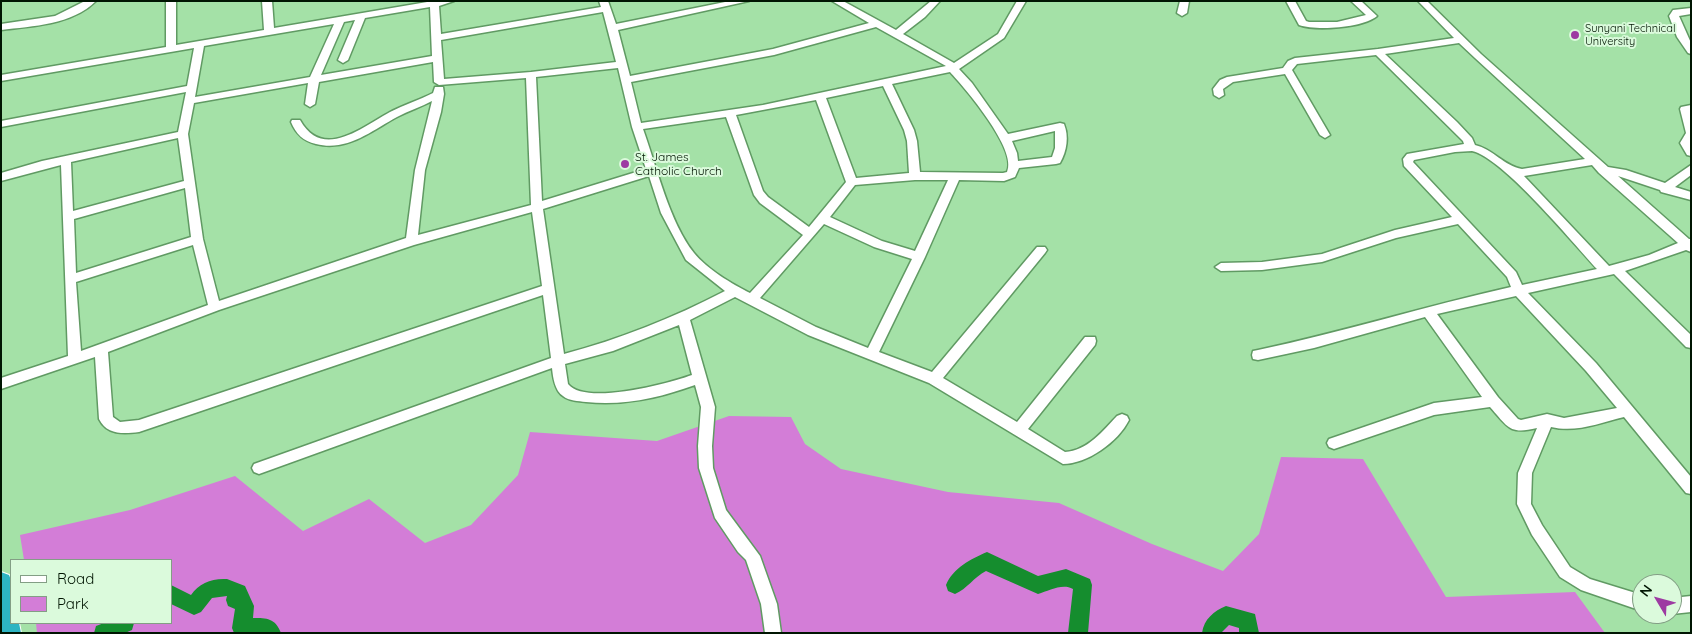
<!DOCTYPE html>
<style>
body{margin:0}
#map{position:relative;width:1692px;height:634px;overflow:hidden;background:#a4e1a7;font-family:Quicksand,sans-serif}
canvas{display:block}
.frame{position:absolute;inset:0;border:2px solid #001502;pointer-events:none}
.legend{position:absolute;left:10px;top:559px;width:162px;height:65px;box-sizing:border-box;background:#dbfadc;border:1px solid #839e85;margin:0;padding:6px 9px;list-style:none;font-size:15px;color:#001502}
.legend li{display:flex;align-items:center;gap:10px;height:25px}
.legend b{width:25px;border:1px solid #839e85}
.north{position:absolute;left:1632px;top:574px;width:50px;height:50px;box-sizing:border-box;background:#dbfadc;border:1px solid #839e85;border-radius:50%;rotate:307deg;font-size:14px;font-weight:700;line-height:20px;text-align:center;color:#001502}
.north::after{content:'';display:block;margin:auto;width:18px;height:22px;background:#9d3ba2;clip-path:polygon(50% 0,100% 100%,50% 72%,0 100%)}
</style>
<div id="map">
<canvas width="1692" height="634"></canvas>
<div class="frame"></div>
<ul class="legend">
<li><b style="height:6px;background:#fff"></b>Road</li>
<li><b style="height:14px;background:#d37dd7"></b>Park</li>
</ul>
<div class="north">N</div>
</div>
<script>
const ctx = document.querySelector('canvas').getContext('2d');
ctx.lineJoin = 'round';
function fillPath(path, color) {
  ctx.fillStyle = color;
  ctx.fill(path, 'evenodd');
}
function stroke(path, color, width, dash) {
  ctx.strokeStyle = color;
  ctx.lineWidth = width;
  ctx.lineCap = dash ? 'butt' : 'round';
  ctx.setLineDash(dash || []);
  ctx.stroke(path);
}
function label(font, color, halo, rows, align = 'center') {
  ctx.font = font + ' Quicksand,sans-serif';
  ctx.lineWidth = 4;
  ctx.setLineDash([]);
  ctx.textBaseline = 'middle';
  ctx.strokeStyle = halo;
  ctx.fillStyle = color;
  for (const [text, x, y, turn = 0] of rows) {
    ctx.save();
    ctx.translate(x, y);
    ctx.rotate((+turn || 0) * Math.PI / 180);
    ctx.textAlign = isNaN(turn) ? turn : align;
    if (halo) ctx.strokeText(text, 0, 0);
    ctx.fillText(text, 0, 0);
    ctx.restore();
  }
}
const green = new Path2D(`
 M729 416 791 417 805 444 841 469 948 492 1059 503 1152 544 1223 571 1259 534 1281 457 1363 459 1446 597 1575 592 1605 633H37L36 623H171V560H24L20 535 130 510 235 476 303 531 369 499 425 543 471 525 518 475 530 432 657 441Z`);
const river = new Path2D(`
 M987 552 1038 576 1066 569 1090 579 1092 585 1088 633H1068L1073 589C1062 583 1049 591 1038 594L986 571C974 577 967 589 955 594L948 591 946 585C953 568 971 559 987 552Z
 M227 579 245 586 254 606 253 618C267 618 275 618 281 633H234L232 628 235 609 228 606 226 600 227 596 212 598 201 612 194 615 171 604V585L191 595C199 583 212 578 227 579Z
 M1226 606 1255 614 1259 633H1239V628L1229 625 1221 633H1202C1204 619 1214 611 1226 606Z
 M104 623H134L132 630 125 633H94L96 626Z`);
const minor = new Path2D(`
 M85 1H96C72 25 33 26 1 30V24L55 16Z
 M166 1H176V45L264 30 262 1H272L274 28 433 1H454L439 6 441 34 601 7 599 1H608L616 24 730 1H749L618 30 630 76 773 49 869 23 832 1H843L896 30 931 1H940L925 17 903 34 954 63 998 34 1017 1H1026L1004 38 959 69 972 83 1008 134 1060 123 1064 124C1069 136 1067 151 1060 163L1056 164 1019 168 1015 177 1004 181 959 180 925 257 879 352 932 372 1037 247H1045L1047 250 1045 253 943 378 1017 422 1085 337H1095L1096 341 1095 345 1028 429 1065 452C1087 451 1103 431 1117 416L1122 414 1127 416 1129 420C1118 442 1087 464 1063 464L929 383 808 335 735 297 690 320 715 407 712 446 713 468 726 510 760 556 777 604 781 633H765L761 604 746 560 738 552 715 518 699 468 698 446 701 407 695 385C659 398 624 406 586 402 578 401 569 401 563 396 555 391 553 378 552 368L259 474 254 472 252 468 254 464 551 358 543 295 139 432C123 434 107 435 99 419L95 357 1 389V378L68 356 61 165 1 181V173L42 161 178 132 186 92 1 127V121L187 86 194 48 1 81V75L166 47ZM430 7 432 56 321 75 344 22 355 20 338 60 343 63 348 60 365 18ZM603 12 616 62 531 72 444 79 441 40ZM334 24 310 77 195 97 204 46ZM876 27 946 66 763 105 641 123 631 82 774 55ZM433 62 434 82 439 85 526 78 531 205 418 235 425 170 441 112 444 94 443 87H435L433 93C419 100 404 105 390 112 362 127 323 161 300 120H292L291 122C296 134 303 141 316 144 347 152 371 131 397 117 408 111 421 107 432 101L415 170 406 238 219 301 203 239 188 134 194 103 308 83 305 104 310 107 315 104 319 82ZM618 68 632 127 646 169 542 201 536 77ZM950 72C965 88 1018 150 1007 172L1003 173 920 172 917 141 914 130 892 84ZM883 86 904 130 907 141 909 173 856 178 826 98ZM816 100 846 182 809 227 768 197 763 191 736 115ZM726 117 754 195 760 203 803 235 750 293C732 284 707 269 694 253 670 224 656 165 643 129ZM1055 131V148L1052 157 1018 161 1017 153 1012 141ZM178 138 184 181 73 211 71 162ZM649 176 661 213 686 260 725 291C673 318 620 339 564 354L543 209ZM915 180H948L915 251 882 241 830 217 855 185ZM185 188 191 237 76 273 74 219ZM532 212 542 286 139 420 120 422 113 417 108 352 219 310 414 245ZM824 224 874 247 912 259 868 348 816 327 760 298ZM193 245 208 305 81 351 76 282ZM679 325 692 375C670 383 585 406 568 384L565 364 613 351Z
 M1180 1H1189L1187 13 1182 16 1177 13Z
 M1286 1H1295L1306 21 1309 22H1337L1366 15 1351 1H1361L1377 16C1363 28 1316 31 1299 25Z
 M1418 1H1427L1481 54 1608 167 1626 170 1665 183 1691 165V175L1675 187 1691 192V200L1661 192 1660 190 1618 176 1689 239H1691V252L1686 250 1625 271 1691 335V348L1686 347 1614 274 1528 293 1596 363 1691 477V494L1686 493 1624 417C1600 423 1576 433 1551 427L1532 473 1531 504 1542 525 1570 567 1590 579 1642 595V611L1581 590 1560 577 1532 535 1517 504 1518 473 1537 428C1509 435 1508 427 1490 407L1434 415 1334 449 1329 447 1327 443 1329 439 1434 403 1482 397 1425 317 1314 348 1258 360 1253 359 1252 355 1253 351 1258 350C1343 332 1426 306 1511 287L1507 277 1458 224 1396 238 1322 262 1262 270 1221 271 1215 267 1221 263 1262 262 1322 254 1395 230 1452 217 1404 166 1403 159 1407 154 1464 144 1463 141 1376 55 1297 64 1292 70 1330 135 1325 138 1320 135 1285 74 1233 82 1223 89 1224 95 1219 98 1214 95 1213 89 1220 80 1227 77 1283 68 1288 61 1295 58 1378 49 1454 38ZM1459 43 1475 58 1585 159 1522 169C1504 166 1493 149 1475 145L1472 138 1457 122 1385 54ZM1472 151C1502 157 1573 243 1597 269L1522 285 1516 272 1413 162 1414 160 1455 152ZM1592 165 1599 173 1678 243 1649 255 1609 266 1524 176ZM1516 296 1586 371 1617 408 1564 418 1547 414 1521 420 1518 419 1498 397 1437 314Z
 M1691 8V14L1679 16 1691 43V54L1688 53 1677 37 1669 16 1673 10Z
 M1691 105V156L1687 155 1680 143 1686 133 1680 109 1681 107Z
 M1691 596V612L1672 614V598Z`);
const highway = new Path2D(`
 M1 572 9 575 11 580V623H19L21 633H1Z`);
const markers = [
 [1575,35,5,"#9d3ba2"],
 [625,164,5,"#9d3ba2"]
];
const farPoinames = [
 ["Sunyani Technical",1585,29],
 ["University",1585,42]
];
const poiNames = [
 ["St. James",635,157],
 ["Catholic Church",635,171]
];
fillPath(green, '#d37dd7');
fillPath(river, '#158d2e');
stroke(minor, '#609a63', 3);
stroke(highway, '#fff', 2);
fillPath(minor, '#fff');
fillPath(highway, '#2db4c2');
for (const [x, y, r, color] of markers) {
  const dot = new Path2D();
  dot.arc(x, y, r, 0, 2 * Math.PI);
  ctx.fillStyle = color;
  ctx.fill(dot);
  stroke(dot, '#dbfadc', 2);
}
label('11px', '#001502', '#dbfadc', farPoinames, 'left');
label('12px', '#001502', '#dbfadc', poiNames, 'left');
</script>
